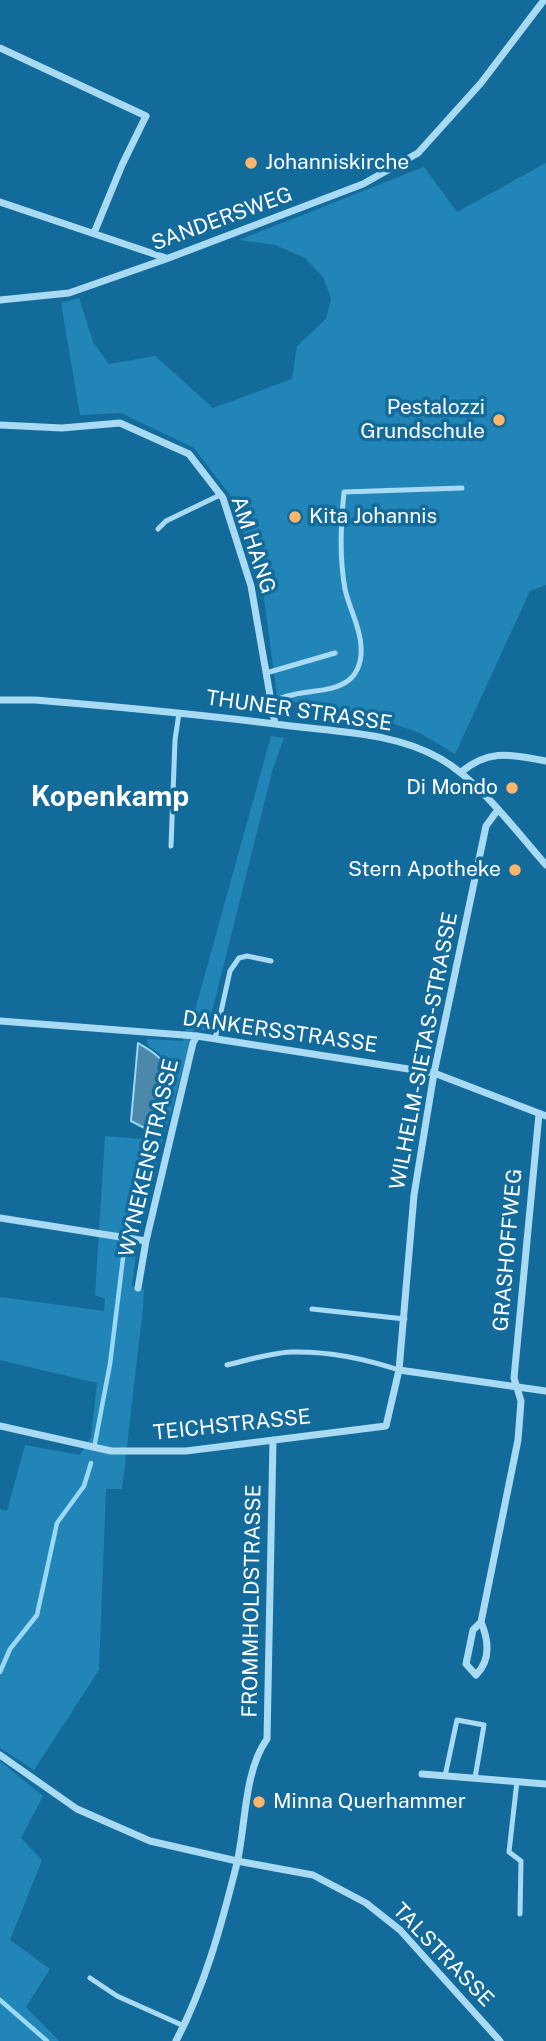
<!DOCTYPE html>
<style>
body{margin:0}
canvas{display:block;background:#136b9b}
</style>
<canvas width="546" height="2041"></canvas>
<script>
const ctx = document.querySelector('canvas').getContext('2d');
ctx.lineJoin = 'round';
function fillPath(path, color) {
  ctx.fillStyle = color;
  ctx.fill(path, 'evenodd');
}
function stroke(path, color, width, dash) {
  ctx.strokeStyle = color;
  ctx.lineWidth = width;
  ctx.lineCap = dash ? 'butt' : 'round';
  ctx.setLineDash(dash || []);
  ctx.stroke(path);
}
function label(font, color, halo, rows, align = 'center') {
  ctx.font = font + ' "Public Sans",sans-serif';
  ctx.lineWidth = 7;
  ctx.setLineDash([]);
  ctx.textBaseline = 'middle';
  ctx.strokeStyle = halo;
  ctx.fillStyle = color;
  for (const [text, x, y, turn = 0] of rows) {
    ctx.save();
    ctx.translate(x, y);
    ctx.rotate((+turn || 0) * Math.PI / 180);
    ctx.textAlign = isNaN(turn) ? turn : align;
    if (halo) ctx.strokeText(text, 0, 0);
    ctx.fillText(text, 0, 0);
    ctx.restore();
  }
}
const green = new Path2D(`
 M546 163V585L530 591 455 754 420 733 372 716 317 709 277 696 263 591 230 495 194 448 121 413 80 415 61 303 79 298 93 342 109 364 155 356 213 408 292 379 297 346 326 319 331 298 323 277 305 258 275 245 239 240 424 167 457 212Z
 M271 736 284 738 273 768 207 1031 194 1029 139 1225 132 1286 144 1290 143 1307 122 1489H106L99 1670 34 1770 0 1748V1509L7 1511 25 1445 80 1455 91 1437 97 1383 0 1360V1297L104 1311 105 1299 95 1295 105 1136 154 1140 168 1072 159 1053 148 1046 147 1039 183 1041 187 1021H192Z
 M0 1761 43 1796 21 1838 42 1860 10 1940 50 1969 26 2007 59 2041H0Z`);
const water = new Path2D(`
 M138 1043C146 1048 156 1053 161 1060 169 1075 157 1116 154 1133L131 1121Z`);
const stream = new Path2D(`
 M130 1213 150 1128
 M95 1443 110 1364 124 1250
 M0 1672 10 1649 37 1615 57 1523 84 1486 91 1463
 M0 2000 47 2041`);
const lane = new Path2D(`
 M158 529 166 521 220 495
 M266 673 335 653
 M272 702C278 699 285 696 292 695 310 690 334 692 349 680 359 672 362 658 361 646 360 626 349 608 345 589 339 556 341 524 344 492L462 488
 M171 846 175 740 179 713
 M215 1039 230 971 239 958 247 956 271 961
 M312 1309 405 1319
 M227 1365C248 1360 270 1353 291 1352 326 1351 366 1359 399 1370
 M445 1776 457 1720 484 1725 475 1778
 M517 1781 509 1852 521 1861 520 1914
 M90 1978 117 1996 184 2026`);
const street = new Path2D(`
 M0 48 146 116 122 165 94 233
 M0 202 166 258
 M0 300 69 293 166 259 363 184 418 153 481 83 544 0
 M0 425 62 428 120 423 189 454 223 498 251 586 275 724
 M0 700H35C121 707 206 715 291 726 340 732 397 733 441 759 479 781 516 831 546 865
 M461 772C490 748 512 755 546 761
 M0 1021 197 1036 434 1073 546 1116
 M0 1218 146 1241
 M138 1288 146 1241 193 1043 197 1036
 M399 1370 546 1391
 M0 1426 111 1451H186L386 1426 399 1370 414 1195 434 1073 486 826 497 811
 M481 1622C489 1641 491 1660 476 1675L466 1664 473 1630 481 1622 518 1440 521 1401 514 1378 539 1114
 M0 1755 77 1809 150 1841 237 1861 313 1875 366 1903 400 1930 500 2041
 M422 1774 546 1784
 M176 2041C205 1986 222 1923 237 1863 246 1824 244 1771 267 1739L273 1440`);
const markers = [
 [251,163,7,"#ffb56a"],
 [499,420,7,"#ffb56a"],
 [295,517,7,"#ffb56a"],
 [512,788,7,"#ffb56a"],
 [515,870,7,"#ffb56a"],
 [259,1802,7,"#ffb56a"]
];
const poiNames = [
 ["Johanniskirche",265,163],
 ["Pestalozzi",485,408,"right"],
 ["Grundschule",485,432,"right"],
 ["Kita Johannis",309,517],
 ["Di Mondo",498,788,"right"],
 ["Stern Apotheke",501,870,"right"],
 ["Minna Querhammer",273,1802]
];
const streetNames = [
 ["SANDERSWEG",222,219,-20],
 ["AM HANG",253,545,72],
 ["THUNER STRASSE",299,711,8],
 ["DANKERSSTRASSE",280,1032,8],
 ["WILHELM-SIETAS-STRASSE",424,1051,-79],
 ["WYNEKENSTRASSE",149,1158,-77],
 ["GRASHOFFWEG",508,1250,-85],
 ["TEICHSTRASSE",232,1425,-6],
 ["FROMMHOLDSTRASSE",252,1601,-89],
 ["TALSTRASSE",443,1955,46]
];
const districtNames = [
 ["Kopenkamp",110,797]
];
fillPath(green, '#2285b8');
fillPath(water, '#4c88a9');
stroke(water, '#9ad8f7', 2);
stroke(stream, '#9ad8f7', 4.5);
stroke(lane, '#a8daf4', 5);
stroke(street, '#a8daf4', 7);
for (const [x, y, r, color] of markers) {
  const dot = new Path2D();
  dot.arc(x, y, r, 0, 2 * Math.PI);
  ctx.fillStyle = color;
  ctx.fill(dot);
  stroke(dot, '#136b9b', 2.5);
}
label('21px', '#fff', '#136b9b', poiNames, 'left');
label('21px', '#fff', '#136b9b', streetNames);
label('bold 28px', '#fff', '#136b9b', districtNames);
</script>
